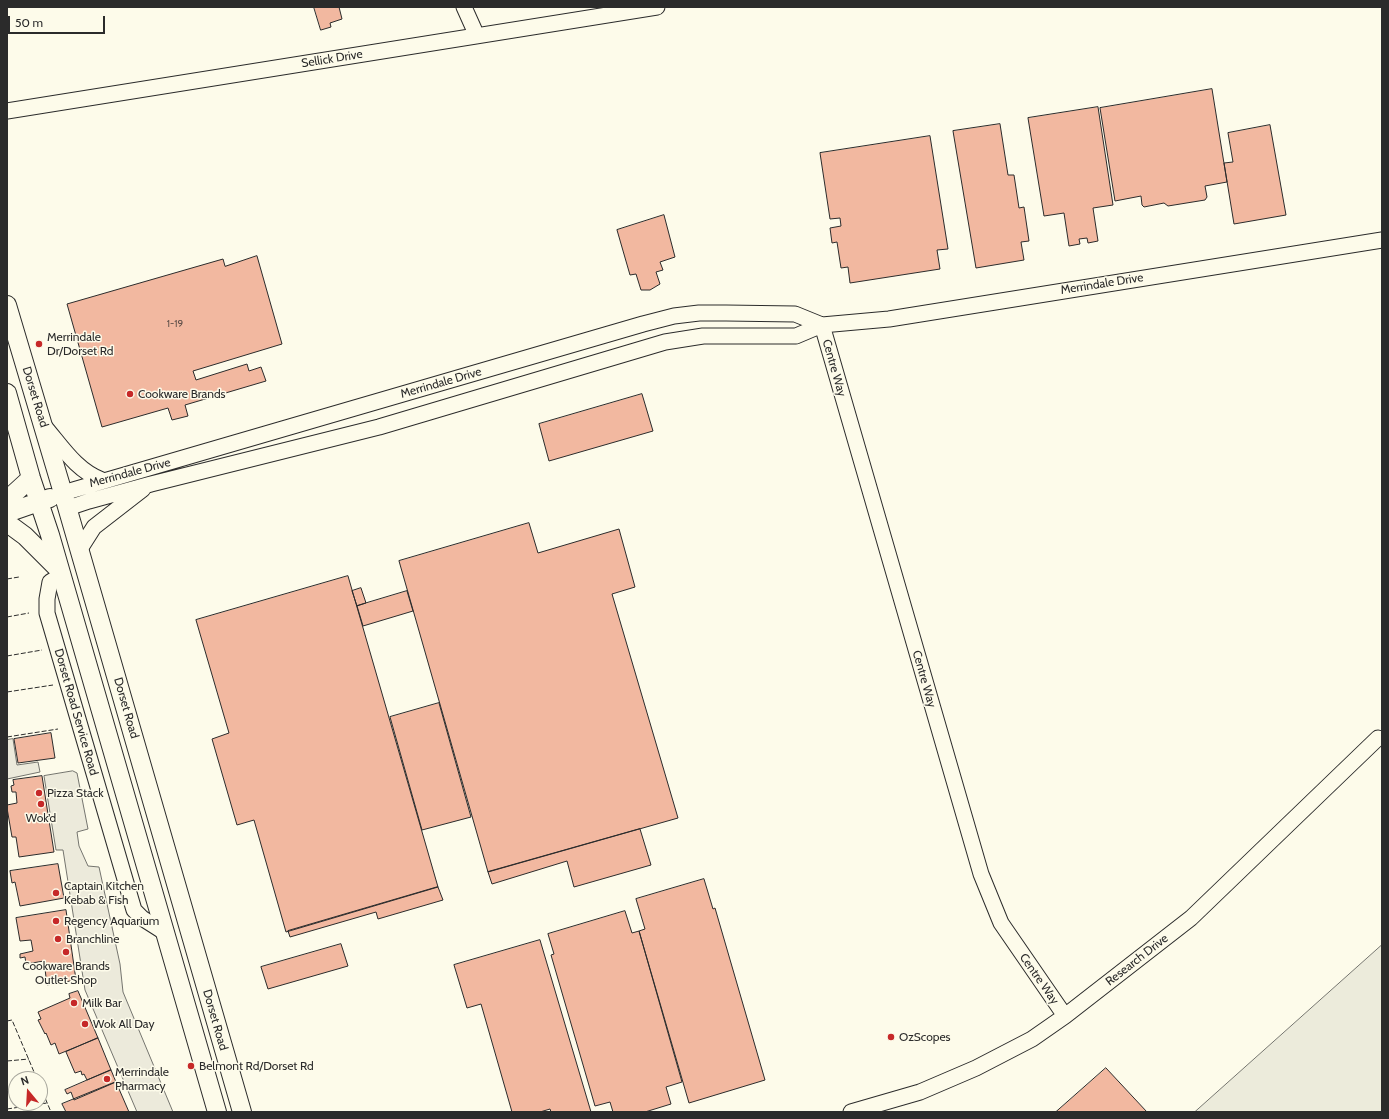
<!DOCTYPE html>
<meta charset="utf-8">
<style>
body{margin:0}
#map{position:relative;width:1389px;height:1119px;overflow:hidden;background:#fdfbea;font-family:Cabin,sans-serif}
canvas{display:block}
.frame{position:absolute;inset:0;border:8px solid #2b2b2b;pointer-events:none}
.north{position:absolute;left:8px;top:1071px;width:40px;height:40px;box-sizing:border-box;background:#fdfbea;border:1px solid #a9a89e;border-radius:50%;rotate:342deg;font-size:11px;font-weight:700;line-height:16px;text-align:center;color:#2b2b2b}
.north::after{content:'';display:block;margin:auto;width:14px;height:18px;background:#c62828;clip-path:polygon(50% 0,100% 100%,50% 72%,0 100%)}
.scale{position:absolute;left:8px;top:16px;width:97px;height:18px;box-sizing:border-box;border:2px solid #2b2b2b;border-top:0;padding-left:5px;font-size:12px;line-height:14px;white-space:nowrap;color:#2b2b2b;-webkit-text-stroke:3px #fdfbea;paint-order:stroke}
</style>
<div id="map">
<canvas width="1389" height="1119"></canvas>
<div class="frame"></div>
<div class="north">N</div>
<div class="scale">50 m</div>
</div>
<script>
const ctx = document.querySelector('canvas').getContext('2d');
ctx.lineJoin = 'round';
function fillPath(path, color) {
  ctx.fillStyle = color;
  ctx.fill(path, 'evenodd');
}
function stroke(path, color, width, dash) {
  ctx.strokeStyle = color;
  ctx.lineWidth = width;
  ctx.lineCap = dash ? 'butt' : 'round';
  ctx.setLineDash(dash || []);
  ctx.stroke(path);
}
function label(font, color, halo, rows, align = 'center') {
  ctx.font = font + ' Cabin,sans-serif';
  ctx.lineWidth = 3;
  ctx.setLineDash([]);
  ctx.textBaseline = 'middle';
  ctx.strokeStyle = halo;
  ctx.fillStyle = color;
  for (const [text, x, y, turn = 0] of rows) {
    ctx.save();
    ctx.translate(x, y);
    ctx.rotate((+turn || 0) * Math.PI / 180);
    ctx.textAlign = isNaN(turn) ? turn : align;
    if (halo) ctx.strokeText(text, 0, 0);
    ctx.fillText(text, 0, 0);
    ctx.restore();
  }
}
const green = new Path2D(`
 M1382 945V1112H1195Z`);
const parking = new Path2D(`
 M13 739 17 765 38 762 40 772 7 779V740Z
 M73 771 77 773 88 829 77 832 79 846 88 866 99 867 120 964 123 992 173 1112H137L85 990 63 850H56L44 776Z`);
const building = new Path2D(`
 M314 7H339L342 19 330 23 331 27 321 30Z
 M1212 89 1227 182 1205 186 1207 197 1205 200 1168 206 1164 203 1144 207 1142 205 1141 196 1115 201 1100 108Z
 M1098 107 1113 205 1093 208 1098 241 1088 243 1087 238 1079 239 1080 244 1069 246 1064 213 1044 216 1028 118Z
 M1000 124 1008 175H1014L1019 208 1024 207 1029 241 1021 242 1024 260 976 268 953 131Z
 M1270 125 1286 215 1234 224 1224 163 1233 162 1228 133Z
 M930 136 948 249 937 250 940 269 850 283 848 267 841 268 837 242 832 243 830 228 841 226 840 218 830 219 820 153Z
 M664 215 675 257 660 262 663 270 656 272 660 284 650 290H641L636 274 630 275 617 230Z
 M257 256 282 344 193 371 196 380 247 364 249 371 261 367 266 381 185 405 188 416 172 420 168 408 102 427 67 304 223 259 225 266Z
 M642 394 653 431 549 461 539 424Z
 M529 523 538 553 619 529 635 587 612 594 678 818 488 872 399 561Z
 M348 576 438 887 286 932 254 820 237 825 212 739 229 733 196 620Z
 M361 588 366 603 357 606 352 591Z
 M407 591 413 611 363 626 357 606Z
 M439 703 471 817 422 830 390 717Z
 M51 733 55 758 18 763 14 739Z
 M42 776 54 852 19 857 16 837H12L7 808V805L17 803 16 792H12L11 786 14 785 13 780Z
 M640 829 651 865 574 887 567 861 492 884 488 872Z
 M58 864 64 898 20 906 15 882 12 883 10 871Z
 M704 879 713 909 715 908 765 1080 689 1103 639 931 645 929 636 899Z
 M438 887 443 900 378 919 376 912 290 937 288 931Z
 M66 910 76 980 47 985 44 961 26 964 25 957 20 958V954L33 951 31 940 20 941 16 918Z
 M625 911 632 933 639 931 682 1082 666 1087 671 1104 645 1112H613L610 1102 595 1106 551 955 554 954 548 934Z
 M540 940 591 1112H551L550 1109 540 1112H512L481 1004 467 1008 454 965Z
 M341 944 348 966 268 989 261 967Z
 M78 991 98 1038 59 1054 55 1043 51 1045 46 1033 45 1034 38 1020 41 1019 38 1012 70 998 69 994Z
 M98 1038 111 1070 87 1080 84 1074 82 1075 81 1071 75 1073 66 1052Z
 M1106 1068 1147 1112H1056Z
 M111 1070 116 1082 74 1100 71 1092 67 1094 65 1090Z
 M116 1082 129 1112H66L62 1104Z`);
const minor = new Path2D(`
 M464 7 477 36
 M7 111 657 7
 M822 325 981 874 1001 923 1065 1016
 M45 427C62 447 77 471 102 480
 M63 493 643 324 674 316 699 313H726L795 314 822 325
 M68 508 89 501 151 484 379 427 665 342 703 336H796L822 325 889 319 1382 240
 M80 549 94 527 143 489
 M61 575 50 582 47 599V613L134 910 142 918 164 932
 M851 1112 920 1092 976 1068 1032 1039 1065 1016 1191 918 1378 738`);
const major = new Path2D(`
 M7 305 63 493 242 1112
 M7 393 31 478 50 535 217 1112
 M7 500 31 478
 M7 513 50 498
 M10 525 25 536 59 570`);
const fence = new Path2D(`
 M7 579 19 577
 M7 617 29 613
 M7 656 42 650
 M7 692 53 685
 M7 737 58 729
 M7 1021 12 1020 37 1079
 M7 1061 29 1059
 M40 1086 51 1112
 M7 1109 47 1103`);
const markers = [
 [39,344,4,"#c62828"],
 [130,394,4,"#c62828"],
 [39,793,4,"#c62828"],
 [41,804,4,"#c62828"],
 [56,893,4,"#c62828"],
 [56,921,4,"#c62828"],
 [58,939,4,"#c62828"],
 [66,952,4,"#c62828"],
 [74,1003,4,"#c62828"],
 [85,1024,4,"#c62828"],
 [891,1037,4,"#c62828"],
 [191,1066,4,"#c62828"],
 [107,1079,4,"#c62828"]
];
const numberNames = [
 ["1-19",175,324]
];
const streetNames = [
 ["Sellick Drive",332,59,-9],
 ["Merrindale Drive",1102,284,-9],
 ["Centre Way",834,368,74],
 ["Merrindale Drive",441,383,-16],
 ["Dorset Road",35,397,73],
 ["Merrindale Drive",130,473,-15],
 ["Centre Way",924,679,74],
 ["Dorset Road",126,708,74],
 ["Dorset Road Service Road",76,712,74],
 ["Research Drive",1137,960,-38],
 ["Centre Way",1039,979,55],
 ["Dorset Road",215,1020,74]
];
const poiNames = [
 ["Merrindale",47,337],
 ["Dr/Dorset Rd",47,351],
 ["Cookware Brands",138,394],
 ["Pizza Stack",47,793],
 ["Wok’d",41,818,"center"],
 ["Captain Kitchen",64,886],
 ["Kebab & Fish",64,900],
 ["Regency Aquarium",64,921],
 ["Branchline",66,939],
 ["Cookware Brands",66,966,"center"],
 ["Outlet Shop",66,980,"center"],
 ["Milk Bar",82,1003],
 ["Wok All Day",93,1024],
 ["OzScopes",899,1037],
 ["Belmont Rd/Dorset Rd",199,1066],
 ["Merrindale",115,1072],
 ["Pharmacy",115,1086]
];
fillPath(green, '#ecebdb');
stroke(green, '#74746e', 1);
fillPath(parking, '#eceadb');
stroke(parking, '#74746e', 1);
fillPath(building, '#f2b8a0');
stroke(building, '#2b2b2b', 1);
stroke(minor, '#2b2b2b', 17);
stroke(major, '#2b2b2b', 20);
stroke(minor, '#fdfbea', 15);
stroke(major, '#fdfbea', 18);
stroke(fence, '#2b2b2b', 1, [5, 2]);
for (const [x, y, r, color] of markers) {
  const dot = new Path2D();
  dot.arc(x, y, r, 0, 2 * Math.PI);
  ctx.fillStyle = color;
  ctx.fill(dot);
  stroke(dot, '#fdfbea', 1.5);
}
label('10px', '#5d4e48', null, numberNames);
label('12px', '#2b2b2b', '#fdfbea', streetNames);
label('12px', '#2b2b2b', '#fdfbea', poiNames, 'left');
</script>
